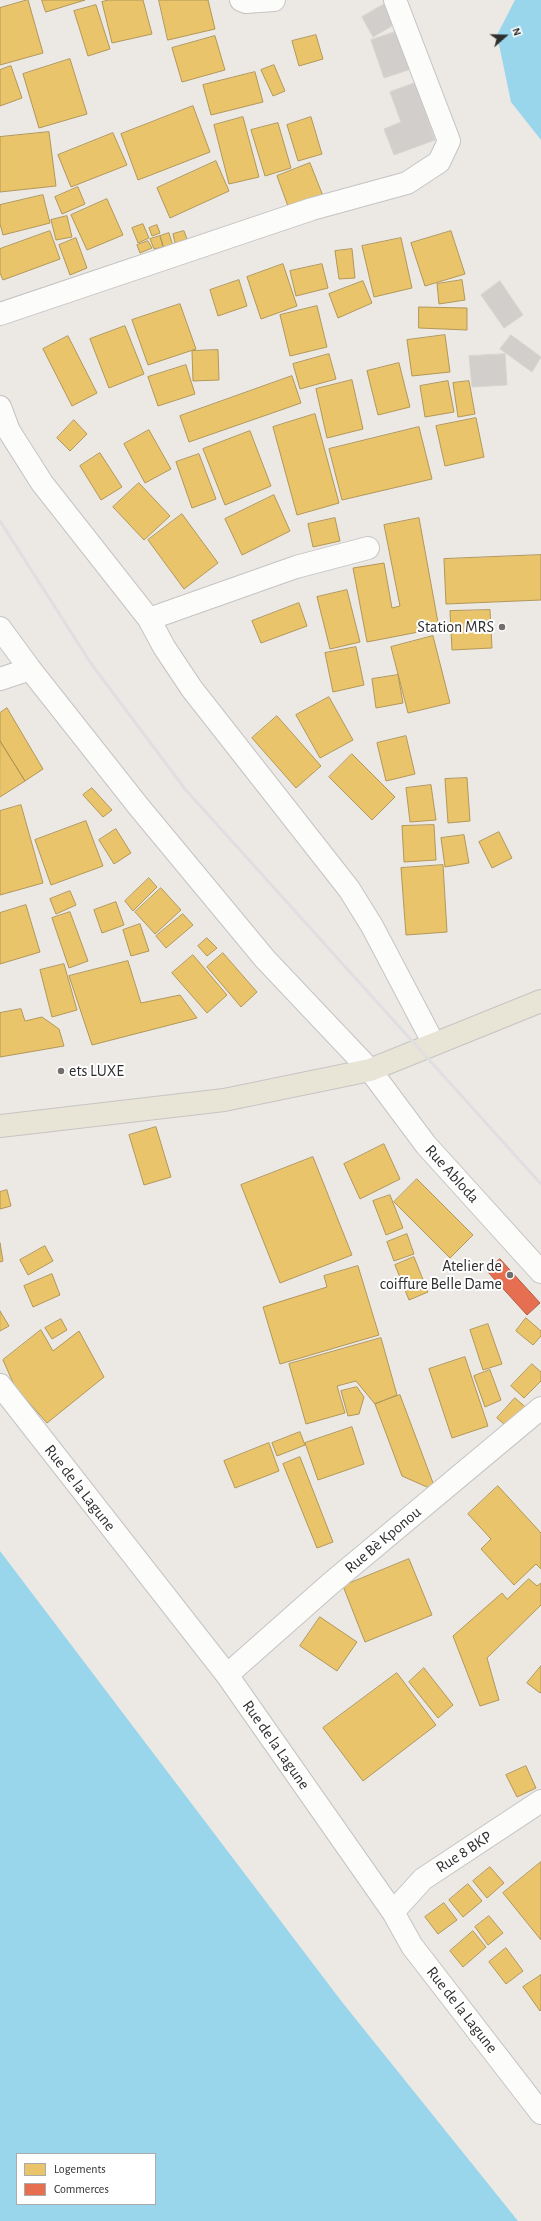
<!DOCTYPE html>
<meta charset="utf-8">
<style>
body{margin:0}
#map{position:relative;width:541px;height:2221px;overflow:hidden;background:#ece8e4;font-family:"Alegreya Sans",sans-serif}
canvas{display:block}
.legend{position:absolute;left:16px;top:2153px;width:140px;height:52px;box-sizing:border-box;background:#fff;border:1px solid #ababab;margin:0;padding:5px 7px;list-style:none;font-size:12px;color:#2e2e2e}
.legend li{display:flex;align-items:center;gap:8px;height:20px}
.legend b{width:20px;border:1px solid #ababab}
.north{position:absolute;left:485px;top:16px;width:40px;height:40px;-webkit-text-stroke:3px #fff;paint-order:stroke;rotate:70deg;font-size:11px;font-weight:700;line-height:16px;text-align:center;color:#2e2e2e}
.north::after{content:'';display:block;margin:auto;width:14px;height:18px;background:#2e2e2e;clip-path:polygon(50% 0,100% 100%,50% 72%,0 100%)}
</style>
<div id="map">
<canvas width="541" height="2221"></canvas>
<ul class="legend">
<li><b style="height:11px;background:#e9c46a"></b>Logements</li>
<li><b style="height:11px;background:#e76f51"></b>Commerces</li>
</ul>
<div class="north">N</div>
</div>
<script>
const ctx = document.querySelector('canvas').getContext('2d');
ctx.lineJoin = 'round';
function fillPath(path, color) {
  ctx.fillStyle = color;
  ctx.fill(path, 'evenodd');
}
function stroke(path, color, width, dash) {
  ctx.strokeStyle = color;
  ctx.lineWidth = width;
  ctx.lineCap = dash ? 'butt' : 'round';
  ctx.setLineDash(dash || []);
  ctx.stroke(path);
}
function label(font, color, halo, rows, align = 'center') {
  ctx.font = font + ' "Alegreya Sans",sans-serif';
  ctx.lineWidth = 4;
  ctx.setLineDash([]);
  ctx.textBaseline = 'middle';
  ctx.strokeStyle = halo;
  ctx.fillStyle = color;
  for (const [text, x, y, turn = 0] of rows) {
    ctx.save();
    ctx.translate(x, y);
    ctx.rotate((+turn || 0) * Math.PI / 180);
    ctx.textAlign = isNaN(turn) ? turn : align;
    if (halo) ctx.strokeText(text, 0, 0);
    ctx.fillText(text, 0, 0);
    ctx.restore();
  }
}
const water = new Path2D(`
 M515 0H541V140L511 102 497 35Z
 M0 1551 342 2002 518 2221H0ZM17 2154H155V2204H17Z`);
const homes = new Path2D(`
 M28 0 43 53 0 65V8Z
 M42 0H85L46 12Z
 M109 0H143L152 34 112 43 102 2Z
 M159 0H208L215 29 168 40Z
 M96 5 110 49 88 56 74 11Z
 M316 35 323 59 299 66 292 41Z
 M215 36 225 70 182 82 172 48Z
 M70 59 87 114 39 128 23 74Z
 M274 65 285 91 273 96 261 70Z
 M11 66 22 98 0 106V70Z
 M255 72 263 102 211 115 203 85Z
 M193 106 210 152 138 180 121 134Z
 M243 117 259 177 229 184 214 125Z
 M311 117 322 154 298 161 287 125Z
 M278 123 291 168 265 176 251 130Z
 M49 132 56 186 0 192V137Z
 M113 133 127 165 71 187 58 155Z
 M216 161 229 191 170 218 157 188Z
 M310 163 323 196 289 209 277 176Z
 M78 187 85 204 62 214 55 197Z
 M43 195 50 223 3 235 0 224V205Z
 M107 199 123 235 87 250 71 215Z
 M67 216 72 237 56 240 51 220Z
 M143 224 149 238 138 243 132 228Z
 M157 225 160 233 152 236 149 228Z
 M50 231 60 259 3 280 0 273V249Z
 M184 231 187 239 175 243 173 234Z
 M451 231 465 274 425 286 411 243Z
 M169 233 173 246 164 248 160 236Z
 M160 236 163 247 154 249 150 239Z
 M76 238 87 268 70 275 59 245Z
 M401 238 412 288 374 297 362 246Z
 M148 241 152 248 140 253 137 245Z
 M352 249 355 278 339 279 335 251Z
 M283 264 297 306 261 319 247 277Z
 M322 264 328 288 296 296 290 271Z
 M239 280 247 306 218 316 210 290Z
 M462 280 465 300 439 304 437 284Z
 M363 281 372 303 338 318 329 294Z
 M180 304 196 349 148 365 132 320Z
 M317 306 327 347 290 356 280 315Z
 M419 307 467 308V330L419 328Z
 M125 326 144 374 109 388 90 339Z
 M445 335 450 372 412 376 407 340Z
 M68 336 97 393 72 406 43 349Z
 M218 350 219 380 193 381 192 351Z
 M329 354 336 379 300 389 293 364Z
 M399 363 410 407 378 415 367 371Z
 M186 365 195 394 158 406 148 377Z
 M292 376 301 403 189 442 180 416Z
 M352 380 363 429 327 438 316 389Z
 M448 381 454 412 425 417 420 386Z
 M469 381 475 414 458 417 453 383Z
 M315 414 339 503 297 515 273 427Z
 M476 418 484 457 445 466 436 426Z
 M74 420 87 434 70 451 57 438Z
 M419 427 432 479 342 500 329 449Z
 M149 430 171 469 145 483 124 444Z
 M250 431 271 486 225 505 203 449Z
 M100 453 122 487 101 500 80 466Z
 M199 454 216 499 192 508 176 462Z
 M139 483 170 516 144 540 113 507Z
 M274 495 290 531 242 555 225 519Z
 M182 514 218 563 184 589 148 540Z
 M335 518 340 541 313 547 308 524Z
 M419 518 439 628 367 642 353 568 384 563 392 608 400 606 384 525Z
 M541 555V600L446 604 444 559Z
 M347 590 360 642 330 649 317 597Z
 M299 603 307 626 261 643 252 621Z
 M490 610 492 648 452 650 450 611Z
 M433 636 450 703 408 713 391 647Z
 M356 647 364 685 333 692 325 653Z
 M398 675 403 703 376 708 372 679Z
 M329 697 353 740 320 758 296 715Z
 M7 708 43 769 25 781 0 741V713Z
 M277 716 321 766 296 788 252 738Z
 M406 736 415 774 386 781 377 743Z
 M0 741 25 781 0 797Z
 M352 754 395 797 372 820 329 777Z
 M467 778 470 821 448 823 445 779Z
 M431 785 436 820 410 822 406 788Z
 M92 788 112 810 103 817 83 795Z
 M21 805 43 883 0 895V811Z
 M86 821 103 866 51 885 35 840Z
 M434 825 436 860 404 862 402 826Z
 M116 829 131 853 114 864 99 840Z
 M499 832 512 858 492 868 479 842Z
 M464 835 469 863 445 867 441 838Z
 M443 865 447 932 406 935 401 868Z
 M149 878 157 887 133 911 125 901Z
 M161 888 181 910 155 934 135 912Z
 M70 891 76 905 56 914 50 899Z
 M116 902 124 925 102 933 94 910Z
 M26 905 40 952 0 964V913Z
 M70 912 88 961 69 968 52 918Z
 M183 914 193 925 166 948 156 936Z
 M140 924 149 951 131 956 123 930Z
 M207 938 217 948 207 956 198 946Z
 M223 953 257 992 241 1007 207 967Z
 M193 955 227 995 207 1013 172 973Z
 M128 961 141 1003 180 995 197 1018 92 1045 69 976Z
 M64 964 77 1010 52 1017 40 970Z
 M21 1009 25 1021 42 1017 59 1029 64 1046 0 1057V1013Z
 M156 1127 171 1177 144 1185 129 1135Z
 M384 1144 400 1179 360 1199 344 1164Z
 M313 1157 352 1255 280 1283 241 1185Z
 M417 1179 473 1235 450 1258 394 1202Z
 M7 1190 11 1206 0 1209V1192Z
 M390 1195 403 1228 386 1235 373 1201Z
 M407 1234 414 1254 394 1261 387 1242Z
 M0 1243 3 1261 0 1262Z
 M45 1246 53 1261 28 1275 20 1260Z
 M414 1257 428 1292 409 1300 395 1265Z
 M358 1266 379 1335 280 1364 263 1307 327 1287 324 1276Z
 M52 1274 60 1295 33 1307 24 1286Z
 M0 1311 9 1326 0 1331Z
 M526 1318 541 1331V1336L533 1345 516 1331Z
 M61 1319 67 1330 52 1339 45 1328Z
 M488 1324 502 1364 483 1370 470 1330Z
 M41 1330 53 1351 79 1331 104 1377 47 1423 15 1387 3 1360Z
 M381 1338 397 1395 375 1404 356 1381 337 1386 345 1413 306 1424 289 1364Z
 M465 1357 488 1426 452 1438 429 1369Z
 M532 1364 541 1372V1381L524 1398 511 1386Z
 M490 1370 501 1400 485 1407 474 1376Z
 M357 1387 364 1397 359 1414 348 1416 341 1391Z
 M400 1395 436 1491 402 1476 375 1404Z
 M515 1398 530 1411 512 1431 497 1418Z
 M352 1427 364 1464 318 1480 305 1443Z
 M300 1432 305 1445 277 1456 272 1443Z
 M269 1443 279 1471 235 1488 224 1461Z
 M300 1457 333 1542 317 1548 283 1464Z
 M498 1486 541 1533V1569L536 1564 514 1585 481 1549 491 1539 468 1514Z
 M409 1559 432 1615 365 1642 343 1586Z
 M529 1579 537 1586 541 1583V1605L487 1658 499 1700 480 1706 453 1636 502 1593 507 1599Z
 M320 1617 357 1642 337 1671 300 1646Z
 M541 1666V1692L540 1693 527 1683Z
 M424 1668 453 1705 438 1718 409 1682Z
 M397 1673 436 1725 363 1781 323 1728Z
 M526 1766 536 1788 517 1797 506 1775Z
 M541 1862V1940L503 1893Z
 M490 1867 504 1883 487 1898 473 1881Z
 M468 1884 482 1901 463 1917 449 1900Z
 M444 1903 457 1920 438 1934 425 1917Z
 M489 1916 503 1933 488 1945 475 1927Z
 M473 1931 486 1947 463 1967 450 1951Z
 M506 1948 523 1971 506 1984 489 1962Z
 M541 1975V2010L540 2011 523 1987Z`);
const shops = new Path2D(`
 M500 1259 540 1303 527 1315 487 1271Z`);
const building = new Path2D(`
 M386 3 397 23 373 37 362 17Z
 M398 31 411 69 384 78 371 40Z
 M415 83 435 140 394 155 384 129 401 122 390 92Z
 M500 281 523 315 504 328 481 295Z
 M511 335 541 357 532 372 500 349Z
 M505 354 507 385 472 387 469 356Z`);
const minor = new Path2D(`
 M241 0 246 2 274 0
 M0 314 312 209 407 183 439 162 449 141 395 0
 M0 407 9 431 42 483 149 619 164 647 192 689 349 889 372 926 434 1044
 M149 619 296 567 368 548
 M0 628 30 669 139 807 265 959 370 1070 426 1145 541 1272
 M0 679 30 669
 M0 1385 227 1675 393 1912 412 1946 541 2113
 M227 1675 330 1584 541 1408
 M393 1912 423 1879 541 1801`);
const major = new Path2D(`
 M0 1126 224 1100 370 1070 541 1001`);
const rail = new Path2D(`
 M0 521 90 662 185 789 541 1184`);
const markers = [
 [502,627,4,"#706f6e"],
 [61,1071,4,"#706f6e"],
 [510,1275,4,"#706f6e"]
];
const poiNames = [
 ["Station MRS",494,627],
 ["ets LUXE",69,1071,"left"],
 ["Atelier de",502,1266],
 ["coiffure Belle Dame",502,1284]
];
const streetNames = [
 ["Rue Abloda",452,1174,48],
 ["Rue de la Lagune",80,1488,52],
 ["Rue Bè Kponou",383,1540,-40],
 ["Rue de la Lagune",276,1745,55],
 ["Rue 8 BKP",464,1852,-33],
 ["Rue de la Lagune",462,2010,52]
];
fillPath(water, '#99d6ec');
fillPath(homes, '#e9c46a');
stroke(homes, '#b19758', 1);
fillPath(shops, '#e76f51');
stroke(shops, '#b05c46', 1);
fillPath(building, '#d1cecb');
stroke(building, '#d7d4d0', 1);
stroke(minor, '#c5c4c5', 24);
stroke(major, '#c6c5c4', 24);
stroke(minor, '#fcfcfb', 22);
stroke(major, '#e8e4d6', 22);
stroke(rail, '#dfdfe1', 3);
for (const [x, y, r, color] of markers) {
  const dot = new Path2D();
  dot.arc(x, y, r, 0, 2 * Math.PI);
  ctx.fillStyle = color;
  ctx.fill(dot);
  stroke(dot, '#fff', 1.5);
}
label('16px', '#2e2e2e', '#fff', poiNames, 'right');
label('16px', '#2e2e2e', '#fff', streetNames);
</script>
